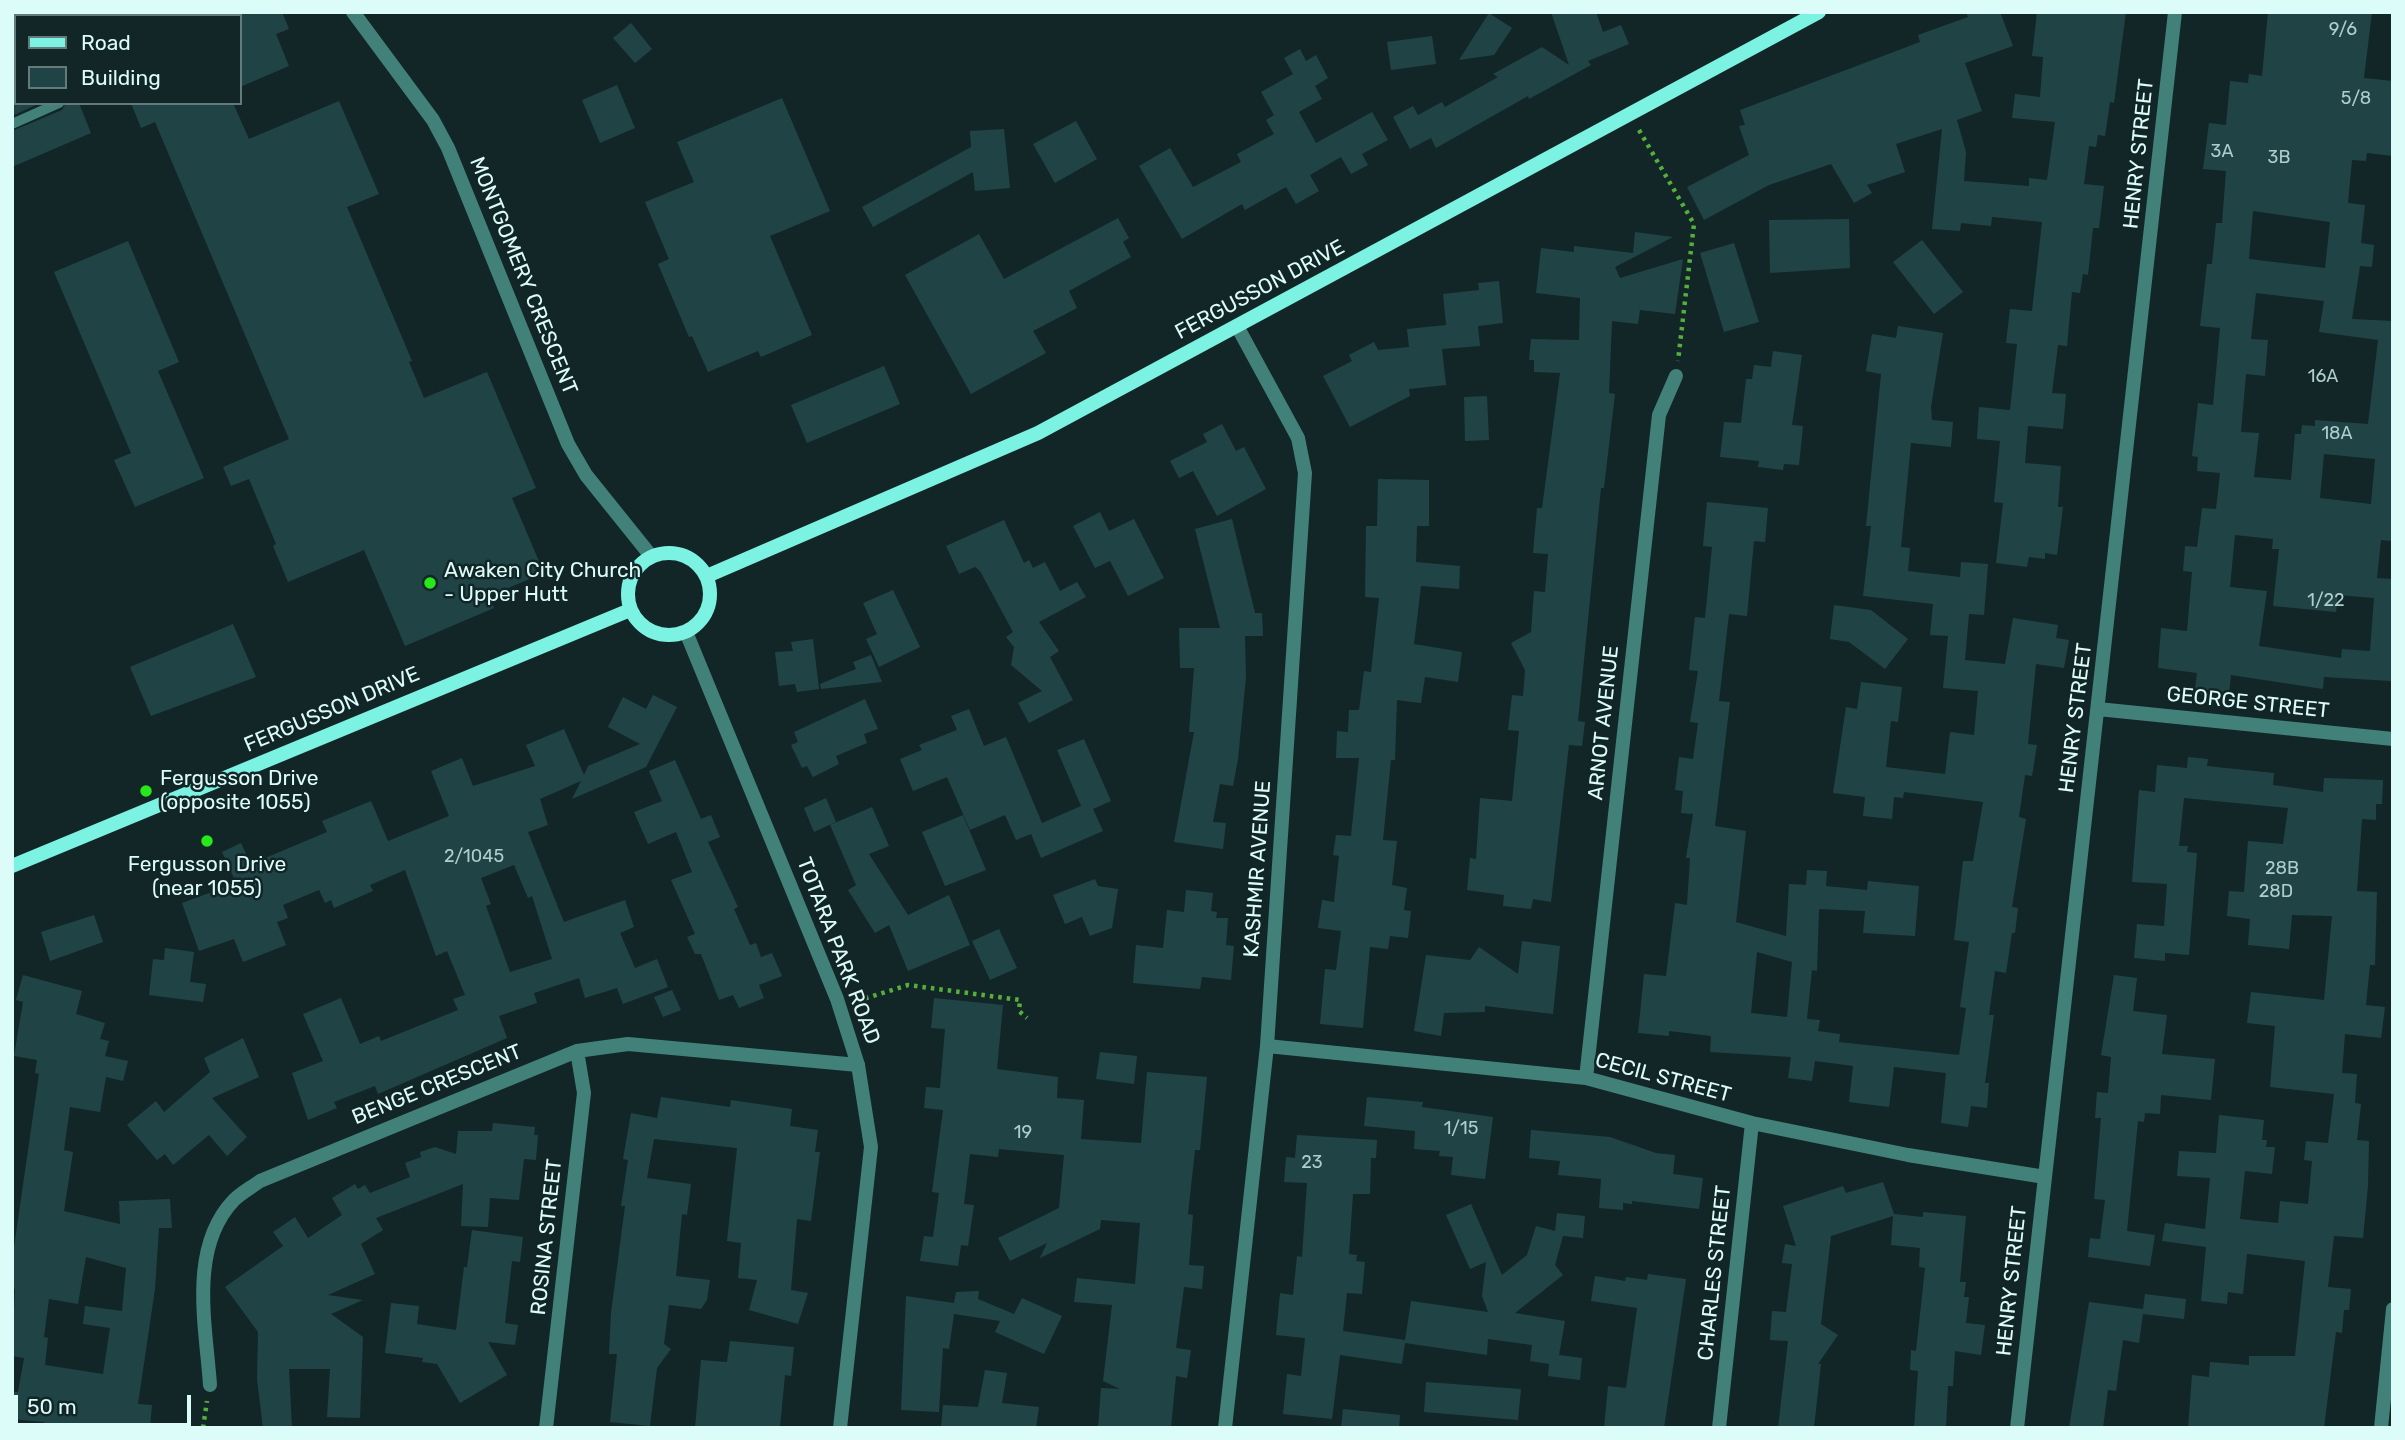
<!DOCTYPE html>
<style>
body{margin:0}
#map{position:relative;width:2405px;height:1440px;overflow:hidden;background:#122627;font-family:Rubik,sans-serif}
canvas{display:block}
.frame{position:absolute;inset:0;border:14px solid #dcfcfa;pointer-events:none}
.legend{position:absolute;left:14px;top:14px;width:228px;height:91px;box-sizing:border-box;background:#122627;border:2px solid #637c7b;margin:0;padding:9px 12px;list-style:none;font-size:21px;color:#dcfcfa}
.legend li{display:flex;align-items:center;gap:14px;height:35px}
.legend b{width:35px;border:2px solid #637c7b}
.scale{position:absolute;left:14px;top:1395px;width:177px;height:32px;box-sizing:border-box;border:4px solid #dcfcfa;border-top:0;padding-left:9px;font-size:21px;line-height:24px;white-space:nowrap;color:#dcfcfa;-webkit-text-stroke:5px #122627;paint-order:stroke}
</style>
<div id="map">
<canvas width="2405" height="1440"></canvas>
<div class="frame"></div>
<ul class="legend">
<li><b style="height:9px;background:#7cf2e2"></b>Road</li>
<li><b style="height:19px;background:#204446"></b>Building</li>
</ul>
<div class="scale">50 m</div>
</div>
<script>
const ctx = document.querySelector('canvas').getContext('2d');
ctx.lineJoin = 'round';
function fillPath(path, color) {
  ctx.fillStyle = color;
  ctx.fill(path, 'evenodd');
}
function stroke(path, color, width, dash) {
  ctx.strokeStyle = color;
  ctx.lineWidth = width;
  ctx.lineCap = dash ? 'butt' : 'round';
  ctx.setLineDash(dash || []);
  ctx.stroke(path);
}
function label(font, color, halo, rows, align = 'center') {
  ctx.font = font + ' Rubik,sans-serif';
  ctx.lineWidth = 5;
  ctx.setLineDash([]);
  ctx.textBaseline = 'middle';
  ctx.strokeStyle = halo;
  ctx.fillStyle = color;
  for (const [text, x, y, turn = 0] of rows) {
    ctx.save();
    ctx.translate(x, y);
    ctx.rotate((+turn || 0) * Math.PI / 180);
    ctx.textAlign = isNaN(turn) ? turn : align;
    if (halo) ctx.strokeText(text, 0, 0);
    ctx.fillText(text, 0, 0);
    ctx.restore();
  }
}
const building = new Path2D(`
 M240 12H282L289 29 276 34 289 66 240 87Z
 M1551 12H1596L1603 32 1621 25 1629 44 1588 61 1591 65 1529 99 1528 96 1436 148 1431 138 1410 149 1393 117 1413 106 1418 115 1442 102 1445 107 1498 77 1493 74 1542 47 1569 65Z
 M1966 12H2000L2013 46 1965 63 1982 111 1957 120 1966 152 1964 181 2029 186V178L2047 180 2055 122 2012 118 2015 94 2040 97 2043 57 2032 56 2037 12H2126L2114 103 2110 102 2105 136 2098 135 2096 147 2089 146 2084 184 2104 186 2099 228H2093L2088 275 2083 274 2080 293 2072 292 2067 346 2058 345 2052 393 2066 394 2063 429 2028 426 2025 463 2061 466 2058 507H2063L2057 555 2045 553V559L2029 557 2027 567 1996 563 2003 503 1994 502 2000 441 1977 439 1979 407 2010 410 2017 344 2006 343 2010 309 2032 311 2042 222 1992 217 1991 226 1961 223 1960 231 1932 229 1942 129 1896 144 1905 172 1867 185 1872 193 1854 203 1831 164 1769 185 1704 220 1687 187 1749 155 1739 126 1745 125 1740 110 1920 42 1918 35 1968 17Z
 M2268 12H2372L2364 78 2393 81V156L2367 153 2366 161 2352 160 2348 203 2365 205 2361 243 2374 245 2372 267 2360 266 2352 319 2393 321V541L2381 540 2377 578 2393 579V672L2391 681 2324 677 2323 689 2231 675 2229 694 2210 701 2195 690 2197 673 2158 668 2161 628 2187 631 2192 572 2183 571 2185 546 2197 547 2202 508 2216 509 2220 473 2197 471 2198 457 2192 456 2198 403 2213 405 2220 328 2200 326 2207 264H2212L2216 223H2222L2226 171 2203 169 2209 123 2226 125 2230 81 2248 83 2249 74 2262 76ZM2253 211 2330 222 2325 268 2249 259ZM2256 293 2324 301 2319 332 2378 340 2368 424 2315 420V426L2302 425 2301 434H2295L2291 480 2254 477 2259 433 2241 432 2246 374 2265 376 2268 340 2251 339ZM2324 454 2375 459 2371 504 2320 498ZM2235 535 2273 539 2272 549H2279L2273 606 2336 612 2338 595 2374 598 2370 651 2342 649 2341 658 2259 646 2267 591 2230 587Z
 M1489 13 1512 28 1494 55 1459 60Z
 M631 23 652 49 635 63 613 38Z
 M1432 36 1436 64 1391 70 1387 42Z
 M1300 49 1306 61 1316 55 1328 78 1315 86 1322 99 1299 112 1316 143 1372 112 1388 140 1362 154 1368 165 1351 174 1341 157 1310 175 1319 191 1296 204 1286 187 1245 210 1242 204 1182 239 1139 166 1170 148 1193 187 1241 162 1237 154 1274 134 1266 120 1274 115 1261 92 1293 74 1284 58Z
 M617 85 635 128 600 143 582 100Z
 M782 98 830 211 770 236 812 335 761 357 758 351 708 372 692 336 689 337 658 264 669 259 645 202 694 182 677 142Z
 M339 101 379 194 347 207 412 361 409 362 424 398 487 372 536 488 512 498 544 573 489 596 494 608 405 646 364 550 288 582 273 546 276 544 249 479 231 486 223 467 289 439 155 122 141 128 131 103H233L249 139Z
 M12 103H40L12 116Z
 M66 103H79L91 133 12 167V131L62 110Z
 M1076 121 1097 159 1055 183 1033 144Z
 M1004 129 1010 188 975 191 973 172 873 227 862 207 971 147 970 131Z
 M1118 218 1129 238 1123 242 1131 257 1069 291 1077 308 1033 331 1046 353 971 394 905 275 979 234 1004 279Z
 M1849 219 1850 268 1770 273 1769 220Z
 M1635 232 1673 237 1615 267 1620 278 1683 259 1675 314 1640 310 1638 324 1612 321 1609 393 1615 394 1604 488H1601L1578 721 1585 722 1582 746 1569 745 1551 902 1533 899 1531 909 1503 906 1504 895 1467 890 1470 858 1476 859 1480 798 1512 801 1519 731 1508 730 1512 695 1523 696 1525 670 1511 643 1531 632 1534 591 1545 592 1548 554 1533 553 1537 508H1542L1560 373 1534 372V360H1529L1531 339 1579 340 1580 298 1536 293 1541 248 1574 252V246L1633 253Z
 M1922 240 1963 292 1934 314 1893 262Z
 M128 241 179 362 158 371 204 478 135 507 114 460 131 453 54 272Z
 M1734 243 1759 322 1724 332 1700 253Z
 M1499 281 1503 323 1478 326 1480 346 1442 349 1446 385 1409 389 1410 396 1350 427 1323 376 1352 361 1349 355 1374 342 1378 350 1409 347 1407 329 1446 325 1443 294 1479 290 1478 283Z
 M1898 326 1943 333 1931 407 1932 420 1953 422 1951 447 1911 443 1901 547 1910 548 1908 571 1960 577 1961 562 1988 564 1984 615 1969 614 1965 660 2005 664 2013 618 2058 625 2056 638 2069 640 2064 668 2036 664 2028 744 2037 745 2032 776 2025 775 2019 817 2026 819 2012 907 2018 908 2015 933H2012L2006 973 1995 971 1989 1015H1994L1985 1083H1989L1987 1108 1971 1106 1968 1127 1941 1123 1946 1073 1894 1067 1889 1107 1849 1102 1853 1066 1815 1061 1812 1081 1788 1078 1791 1057 1710 1052 1711 1036 1669 1031V1036L1638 1033 1644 974 1666 976 1675 903 1687 905 1690 858H1686L1693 814 1681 813 1683 791 1675 790 1679 757 1693 759 1698 723 1690 722 1698 671 1689 670 1695 617 1705 618 1712 547 1703 546 1707 502 1768 508 1765 542 1754 541 1747 616 1729 614 1719 701 1730 702 1715 826 1746 831 1736 922 1786 936 1789 884 1806 885 1807 870 1827 871 1826 886 1867 890 1868 881 1919 886 1915 936 1863 933 1865 911 1819 909 1817 971 1812 970 1807 1019 1820 1020 1818 1031 1840 1034 1839 1042 1959 1055 1966 1008 1960 1007 1969 942 1954 940 1963 861H1973L1983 802 1904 792 1903 798 1894 797 1892 819 1863 816 1865 797 1833 793 1846 707 1857 709 1861 682 1902 687 1898 722 1891 721 1886 767 1945 774 1950 732 1974 735 1978 691 1943 688 1948 636 1930 635 1933 604 1863 596 1871 526H1866L1881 374 1866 371 1872 334 1896 338ZM1757 952 1792 962 1787 1017 1751 1013Z
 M1773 351 1802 355 1792 425 1803 426 1799 465 1784 464 1783 470 1758 467 1759 461 1720 457 1724 422 1741 423 1746 379H1752L1754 365 1771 367Z
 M884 366 900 404 807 443 791 405Z
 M1487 396 1489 440 1465 441 1464 397Z
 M1222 424 1236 451 1244 447 1266 489 1217 516 1193 471 1179 478 1170 461 1207 442 1203 434Z
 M1378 479 1429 480V526H1417L1416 562 1460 566 1459 589 1421 586 1414 644 1462 652 1458 682 1425 677 1421 703 1397 700 1395 760H1391L1383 840 1397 841 1392 885 1407 888 1404 910 1411 911 1408 938 1390 936 1388 949 1370 947 1363 1028 1320 1024 1325 969 1336 970 1341 931 1318 928 1322 900 1334 902 1339 856 1333 855 1336 835 1351 836 1359 758H1336L1337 731 1348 732 1349 710H1359L1364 671 1371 672 1379 598 1365 597 1366 526H1377Z
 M1100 512 1109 531 1134 519 1164 578 1128 596 1110 561 1095 568 1073 526Z
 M1232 519 1255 613H1262L1263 636H1245L1246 677 1238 759 1233 786 1220 784 1213 822 1226 823 1223 849 1174 842 1194 732H1189L1194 668H1180L1179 628H1220L1195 529Z
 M1004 520 1024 563 1029 560 1033 568 1045 562 1060 591 1077 582 1086 597 1039 622 1059 651 1050 657 1073 700 1029 723 1018 703 1042 691 1011 665 1014 647 1006 637 1013 632 980 571 975 567 959 574 946 546Z
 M893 590 920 647 879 667 866 639 877 634 863 603Z
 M1834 605 1871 610 1908 639 1885 669 1849 642 1830 639Z
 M233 624 256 677 151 716 130 667Z
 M813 639 819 689 797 692 795 684 779 686 775 652 793 651 791 642Z
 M871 655 882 682 821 689 820 684 856 669 853 662Z
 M653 695 677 707 646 767 572 799 581 781 540 799 548 825 528 832 564 922 625 900 634 927 620 933 635 968 657 959 668 987 623 1004 617 988 585 998 579 978 534 993 537 1003 499 1016 507 1038 378 1094 375 1086 334 1102 337 1108 308 1120 292 1073 323 1061 303 1014 341 998 360 1044 379 1036 381 1041 458 1010 453 999 465 995 447 951 436 956 405 870 370 885 373 891 334 908 331 900 325 903 319 890 283 905 288 918 277 922 286 945 243 962 234 939 199 951 182 903 236 883 222 852 241 843 251 864 327 832 322 821 371 801 388 841 449 816 431 771 462 758 473 786 535 766 526 745 564 729 584 775 588 766 640 744 608 727 623 697 646 709ZM514 865 528 898 532 896 552 959 510 972 486 906 491 904 481 878Z
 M865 699 878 729 864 734 867 743 836 756 839 764 813 777 807 766 802 768 791 745 798 742 794 732Z
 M969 709 984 746 1006 737 1042 823 1081 806 1057 750 1084 739 1111 801 1093 809 1103 831 1041 858 1031 834 1016 840 1005 815 970 830 947 777 913 791 900 759 922 750 919 745 957 730 951 716Z
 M2188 757 2208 759 2207 766 2274 773 2273 785 2323 792 2324 778 2383 780 2382 804H2376V820L2362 819 2357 891 2377 892 2375 965H2370L2366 1005 2385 1007 2381 1038 2345 1034 2342 1073 2357 1074 2355 1103 2361 1104 2357 1140 2369 1141 2368 1186 2363 1238 2334 1236 2328 1287 2351 1289 2349 1310H2344L2342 1333 2336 1332 2324 1428H2188L2192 1375 2209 1377 2210 1362 2249 1365V1356H2295L2305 1261 2247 1254 2243 1294 2228 1292 2227 1304 2201 1301 2206 1247 2162 1241 2165 1223 2205 1229 2210 1178 2177 1176 2179 1151 2216 1153 2219 1115 2264 1120 2262 1140H2267L2266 1147H2275L2272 1174 2245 1171 2240 1219 2278 1223 2280 1201 2308 1204 2312 1161 2304 1160 2306 1141 2328 1143 2334 1094 2270 1087 2275 1026 2247 1023 2251 992 2324 1000 2332 916 2292 915 2289 949 2248 945 2250 919 2227 916 2229 891 2244 892 2248 841 2283 844 2288 808 2184 798 2179 846H2188L2187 852 2197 853 2189 955 2165 953V961L2134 958 2137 924 2164 926 2167 884 2132 882 2139 790 2155 792 2157 765 2187 768Z
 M675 760 701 819 711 815 720 837 708 842 738 907 734 909 750 945 756 943 761 957 772 953 782 976 759 985 764 998 739 1008 733 995 719 1000 701 954H695L687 937 695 934 671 880 692 872 676 832 648 844 634 812 662 801 649 771Z
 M826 798 836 822 814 832 804 808Z
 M872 807 889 846 869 854 908 915 949 895 970 945 908 971 889 925 875 933 848 890 856 885 830 825Z
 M963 815 986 870 945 886 922 832Z
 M1095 879 1098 886 1118 889 1112 928 1090 936 1082 917 1065 924 1053 895Z
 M1186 890 1213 893 1211 911 1217 912 1216 918H1228L1226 945 1234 946 1231 980 1202 977 1200 989 1133 983 1136 945 1163 948 1167 910 1184 912Z
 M94 915 103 942 50 961 41 932Z
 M999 929 1017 968 990 980 972 941Z
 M1522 941 1560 946 1553 1014 1485 1006V1012L1444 1013 1441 1036 1414 1031 1426 955 1470 960 1479 947 1518 974Z
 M165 948 194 952 190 982 206 984 203 1002 149 995 153 959 164 960Z
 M23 975 82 991 76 1014 105 1023 100 1039 109 1041 105 1056 128 1061 123 1081 106 1077 100 1112 70 1107 64 1150 73 1152 64 1211 120 1224 119 1201 170 1199 172 1228H159L155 1289 138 1404 152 1405 150 1428H43L44 1422 12 1419V1392H18L24 1358 12 1356 15 1289 12 1288V1261L39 1074 35 1073 37 1060 14 1056 23 1002 16 1000ZM86 1257 126 1268 122 1311 85 1306 83 1324 110 1328 103 1374 45 1365 48 1338 44 1337 49 1299 78 1304Z
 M2114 975 2137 978 2133 1011 2167 1015 2162 1054 2215 1059 2211 1100 2161 1095 2160 1114 2145 1113 2144 1122 2138 1121 2127 1231 2155 1235 2150 1266 2088 1257 2090 1238 2100 1239 2105 1200 2094 1199 2101 1118H2095L2097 1092 2108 1093 2111 1057 2101 1055Z
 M672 990 681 1010 663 1017 654 997Z
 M934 998 1003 1005 997 1069 1058 1077 1057 1098 1084 1100 1081 1139 1141 1143 1147 1072 1207 1077 1200 1150H1195L1188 1214 1193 1215 1189 1265 1204 1266 1202 1289 1184 1287 1176 1348 1191 1350 1187 1378 1176 1376 1171 1428H1098L1101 1388 1120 1389 1103 1381 1112 1305 1074 1302 1077 1278 1135 1284 1140 1223 1101 1220 1100 1229 1040 1258 1047 1243 1010 1261 998 1238 1059 1208 1064 1155 999 1149 998 1157 970 1154 964 1204 974 1205 968 1246 961 1245 958 1266 920 1261 924 1236 933 1237 939 1193 932 1192 943 1110 924 1108 926 1087 940 1088 945 1029 931 1028Z
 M243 1038 259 1077 212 1098 247 1137 227 1156 209 1135 173 1165 165 1154 157 1160 127 1125 156 1101 164 1112 210 1072 204 1058Z
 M1100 1052 1137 1056 1134 1084 1096 1079Z
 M661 1097 730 1107 731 1100 792 1109 790 1126 818 1130 815 1152H820L811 1221 797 1219 791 1290 808 1293 798 1324 749 1310 757 1280 738 1278 741 1243 727 1241 737 1148 654 1139 647 1178 691 1184 687 1215 682 1214 676 1276 710 1280 707 1300 701 1309 669 1305 664 1344 671 1349 657 1368 650 1426 610 1422 617 1354H609L611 1313 625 1206H621L628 1160 623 1159 631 1113 657 1118Z
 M1367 1097 1423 1102 1422 1107 1493 1117 1485 1179 1451 1175 1453 1157 1439 1156 1440 1151 1414 1149 1415 1131 1364 1126Z
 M493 1123 535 1127 534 1135H538L536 1160 524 1159 519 1200 490 1198 488 1227 461 1226 463 1184 376 1218 383 1230 361 1244 375 1274 328 1295 363 1300 331 1314 363 1337 360 1418 327 1417 330 1369H289L292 1428H263L257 1379 258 1332 225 1287 283 1246 273 1232 295 1217 308 1238 342 1215 332 1198 355 1184 358 1189 365 1185 370 1193 410 1177 405 1163 421 1157 420 1152 435 1147 456 1154 458 1131H492Z
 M1531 1130 1610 1137 1656 1153 1675 1155 1673 1174 1703 1178 1699 1209 1632 1201V1204L1623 1203V1210L1599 1208 1601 1179 1558 1175 1560 1161 1529 1158Z
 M1297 1135 1377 1140 1376 1158H1371L1370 1194H1353L1349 1254 1357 1255 1356 1261 1365 1262 1362 1294 1347 1293 1343 1331 1405 1340 1411 1301 1488 1312 1482 1296 1486 1262 1470 1269 1446 1215 1471 1204 1502 1275 1527 1255 1536 1226 1555 1231 1557 1213 1585 1216 1583 1238 1563 1236 1555 1265 1563 1275 1515 1313 1565 1321 1559 1355 1582 1358 1580 1380 1548 1376 1549 1364 1530 1361 1532 1345 1488 1339 1487 1355 1405 1343 1402 1364 1340 1355 1332 1419 1283 1414 1287 1374 1301 1376 1305 1338 1276 1335 1280 1293 1293 1295 1297 1256 1302 1257 1307 1183 1284 1182 1286 1157 1295 1158Z
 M1883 1182 1894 1214 1923 1217V1212L1966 1216 1960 1282H1966L1964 1297H1969L1966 1323 1985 1325 1981 1355 1955 1351 1953 1386H1948L1946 1428H1914L1918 1371 1910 1370 1911 1350 1916 1351 1925 1268 1919 1267 1920 1248 1891 1245 1893 1216 1831 1236 1821 1324 1838 1335 1818 1364H1821L1814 1428H1778L1788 1341 1770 1340 1772 1311 1786 1312 1792 1264 1782 1263 1785 1244 1796 1246 1783 1206 1843 1186 1846 1193Z
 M472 1230 523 1237 520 1262 512 1261 505 1323 518 1325 515 1345 488 1342 507 1375 460 1403 437 1364 422 1362 423 1358 385 1353 391 1303 419 1306 417 1324 456 1330 464 1267H467Z
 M1648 1274 1686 1279 1664 1428H1604L1608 1386 1626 1388 1637 1308 1591 1301 1595 1276 1625 1281 1626 1277 1647 1280Z
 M979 1291 978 1299 1014 1314 1022 1298 1062 1316 1044 1354 995 1332 1000 1321 954 1314 949 1349 943 1348 939 1412 901 1410 906 1296 954 1303 956 1292Z
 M2145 1294 2186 1299 2184 1319 2143 1314 2139 1343 2123 1340 2116 1391 2108 1390 2103 1428H2069L2089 1302 2143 1309Z
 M730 1341 794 1347 791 1376 785 1375 780 1427 695 1428 701 1360 727 1362Z
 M985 1370 1007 1373 1002 1403 1039 1407 1036 1428H941L943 1405 978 1407Z
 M1426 1382 1521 1389 1518 1420 1424 1412Z
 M1343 1409 1400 1415 1399 1428H1341Z`);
const path = new Path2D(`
 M1639 130 1694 224 1678 361
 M857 1001 908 985 1020 1000 1019 1011 1027 1018
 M203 1428 207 1401`);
const service = new Path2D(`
 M12 124 59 103`);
const minor = new Path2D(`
 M353 12 433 120 448 148 568 444 586 475 651 556
 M2098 709 2393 739
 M1267 1046 1586 1078 1752 1123 1908 1155 2045 1177
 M1586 1078 1659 415 1676 376
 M210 1385C206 1326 188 1248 234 1200 241 1193 252 1187 260 1181L577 1051 628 1044 858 1065
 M546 1428 584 1093 577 1051
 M1225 1428 1267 1046 1305 473 1298 438 1237 326
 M1719 1428 1752 1123
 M2017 1428 2175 12
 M2381 1428 2393 1309`);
const tertiary = new Path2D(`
 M686 632 837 999 858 1065 871 1147 840 1428`);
const secondary = new Path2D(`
 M628 594a41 41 0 1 1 82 0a41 41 0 1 1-82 0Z
 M707 576 1038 433 1819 12
 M12 866 630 610`);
const markers = [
 [430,583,7,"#26e81b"],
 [146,791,7,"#26e81b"],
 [207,841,7,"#26e81b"]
];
const numberNames = [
 ["9/6",2343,30],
 ["5/8",2356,99],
 ["3A",2222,152],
 ["3B",2279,158],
 ["16A",2323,377],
 ["18A",2337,434],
 ["1/22",2326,601],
 ["2/1045",474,857],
 ["28B",2282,869],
 ["28D",2276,892],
 ["1/15",1461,1129],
 ["19",1023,1133],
 ["23",1312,1163]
];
const streetNames = [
 ["HENRY STREET",2139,154,-84],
 ["MONTGOMERY CRESCENT",523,276,68],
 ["FERGUSSON DRIVE",1260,290,-28],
 ["GEORGE STREET",2248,703,6],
 ["FERGUSSON DRIVE",332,710,-23],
 ["HENRY STREET",2076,718,-83],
 ["ARNOT AVENUE",1604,723,-84],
 ["KASHMIR AVENUE",1258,869,-86],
 ["TOTARA PARK ROAD",838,951,69],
 ["CECIL STREET",1663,1078,15],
 ["BENGE CRESCENT",437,1085,-22],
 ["ROSINA STREET",547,1237,-84],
 ["CHARLES STREET",1715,1273,-84],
 ["HENRY STREET",2012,1281,-84]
];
const poiNames = [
 ["Awaken City Church",444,571],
 ["- Upper Hutt",444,595],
 ["Fergusson Drive",160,779],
 ["(opposite 1055)",160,803],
 ["Fergusson Drive",207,865,"center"],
 ["(near 1055)",207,889,"center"]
];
fillPath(building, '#204446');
stroke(path, '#55af3c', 4.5, [3.5, 5]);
stroke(service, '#428179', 10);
stroke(minor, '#428179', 14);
stroke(tertiary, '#428179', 14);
stroke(secondary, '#7cf2e2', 14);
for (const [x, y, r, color] of markers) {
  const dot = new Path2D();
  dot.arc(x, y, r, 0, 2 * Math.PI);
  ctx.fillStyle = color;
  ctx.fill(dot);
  stroke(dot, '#122627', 2.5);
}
label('18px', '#adcecd', null, numberNames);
label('21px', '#dcfcfa', '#122627', streetNames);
label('21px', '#dcfcfa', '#122627', poiNames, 'left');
</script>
